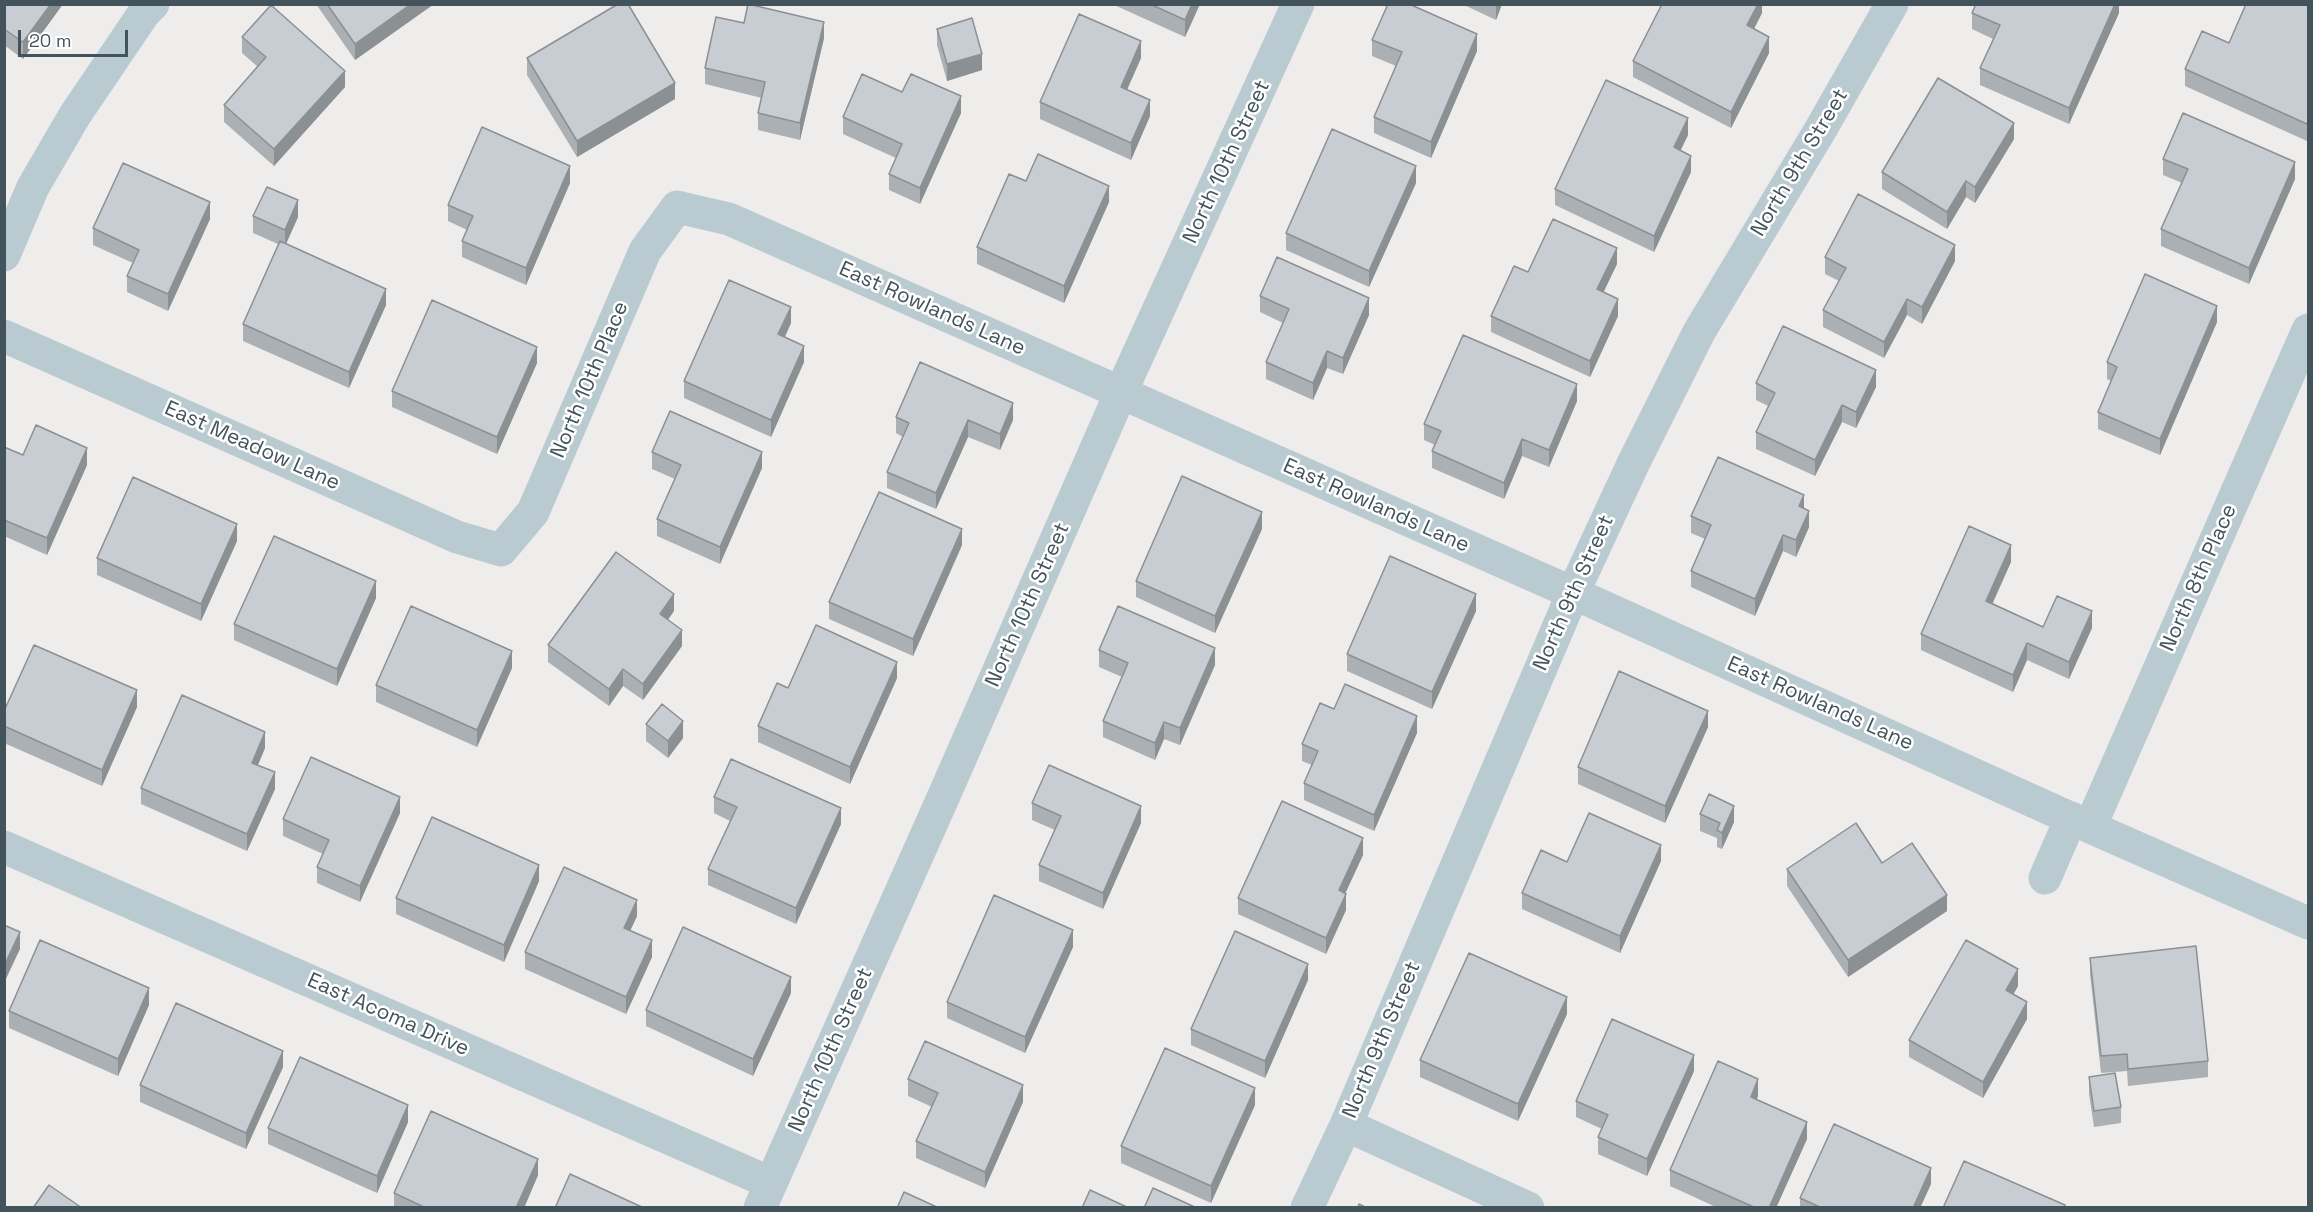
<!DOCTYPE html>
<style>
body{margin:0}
#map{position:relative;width:2313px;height:1212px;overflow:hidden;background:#efecec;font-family:"Space Grotesk",sans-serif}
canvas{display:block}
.frame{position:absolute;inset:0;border:6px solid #42535c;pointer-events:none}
.scale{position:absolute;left:18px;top:30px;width:110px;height:27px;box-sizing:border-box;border:3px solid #42535c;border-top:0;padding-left:8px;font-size:18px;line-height:21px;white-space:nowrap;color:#42535c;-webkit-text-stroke:4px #fff;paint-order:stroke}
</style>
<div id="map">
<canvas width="2313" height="1212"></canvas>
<div class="frame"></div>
<div class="scale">20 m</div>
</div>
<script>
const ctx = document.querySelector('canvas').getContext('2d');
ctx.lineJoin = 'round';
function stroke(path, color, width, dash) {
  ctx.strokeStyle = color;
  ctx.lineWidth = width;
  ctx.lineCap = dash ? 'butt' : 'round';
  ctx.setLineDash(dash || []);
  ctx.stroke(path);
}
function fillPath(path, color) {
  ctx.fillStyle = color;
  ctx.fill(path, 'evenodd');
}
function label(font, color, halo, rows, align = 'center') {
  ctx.font = font + ' "Space Grotesk",sans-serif';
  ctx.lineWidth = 5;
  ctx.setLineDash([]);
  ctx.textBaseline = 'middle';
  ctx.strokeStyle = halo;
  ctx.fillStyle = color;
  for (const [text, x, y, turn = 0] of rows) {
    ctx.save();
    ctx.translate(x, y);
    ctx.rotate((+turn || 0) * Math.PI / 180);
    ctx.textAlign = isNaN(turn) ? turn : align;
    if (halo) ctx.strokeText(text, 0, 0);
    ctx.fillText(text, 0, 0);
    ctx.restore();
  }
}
const minor = new Path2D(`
 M4 255 33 187 75 115 144 13 153 4
 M4 336 457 537 501 550 533 512 645 251 677 207 729 219 1573 593 2090 827 2308 923
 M2090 827 2308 330
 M4 847 771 1183
 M2045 878 2071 818
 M1346 1125 1528 1208
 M760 1208 942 800 1121 392 1298 4
 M1307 1208 1346 1125 1573 593 1633 464 1699 332 1822 127 1892 4`);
const wall = new Path2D(`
 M4 4H63L23 59 4 45Z
 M316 4H434L355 60Z
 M1112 4H1200L1185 37Z
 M1462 4H1502L1496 20Z
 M1762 4V13L1754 29 1769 53 1731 128 1633 77V61Z
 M2119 4V13L2069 124 1980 85V68L1993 39 1972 29V13Z
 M2308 4 2307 141 2185 86V69L2229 43Z
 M744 23 824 38 800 140 758 130V113L762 98 705 84V68Z
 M937 29 982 70 947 81 937 45Z
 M242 37 345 87 274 166 224 122V105L258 67 242 53Z
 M1372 40 1477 51 1431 158 1374 133V117L1396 66 1372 56Z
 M527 58 675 99 577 157 527 75Z
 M1141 58 1127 90 1150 116 1131 160 1040 119V102Z
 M902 92 961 113 920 204 889 190V174L896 158 843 134V117Z
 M1688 135 1680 151 1691 172 1654 252 1555 205V189Z
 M2014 139 1975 203 1966 197 1947 229 1882 189V172Z
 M2163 159 2295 179 2249 284 2161 246V229L2182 183 2163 175Z
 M1026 181 1109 202 1064 303 977 264V247Z
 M570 183 526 285 462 257V241L467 230 448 221V205Z
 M1416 183 1369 287 1286 250V233Z
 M253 216 298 217 286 244 386 305 349 388 243 341V324L278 244 253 233Z
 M210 219 168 311 127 292V276L133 263 93 245V228Z
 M1825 257 1955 261 1922 324 1907 315 1884 358 1823 327V310L1839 281 1825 274Z
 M1617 264 1603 292 1618 316 1590 377 1491 332V316L1528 272Z
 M1260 296 1369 315 1343 374 1327 368 1313 400 1266 379V362L1283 323 1260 312Z
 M2217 322 2160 455 2098 429V412L2111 381 2107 379V362Z
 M791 323 785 337 804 362 771 437 684 398V381Z
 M537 363 497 454 392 407V391Z
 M1756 383 1876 387 1856 428 1842 422 1815 476 1756 449V432L1768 406 1756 400Z
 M1577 401 1549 467 1522 456 1504 499 1432 468V451L1435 445 1424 440V424Z
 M896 417 1013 420 1000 450 968 437 936 509 887 488V472L903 437 896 433Z
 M4 447 23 455 87 465 47 555 4 536Z
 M652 452 762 468 720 564 657 536V519L675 479 652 469Z
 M1804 508 1809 527 1796 557 1783 551 1755 616 1691 587V571L1705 539 1691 533V516Z
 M1262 529 1215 633 1136 597V581Z
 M237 541 201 621 97 575V558Z
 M962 545 913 656 829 619V602Z
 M2011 562 1993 603 2043 627 2092 628 2069 679 2027 660 2013 692 1921 650V634Z
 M376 598 337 686 234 640V624Z
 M674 611 668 620 682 646 643 700 623 686 609 706 548 662V645Z
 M1476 611 1432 709 1347 671V654Z
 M1099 650 1215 665 1180 745 1164 739 1155 760 1103 737V721L1122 677 1099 667Z
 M512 668 477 747 376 702V685Z
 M897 678 850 784 758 742V726L788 688Z
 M137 707 102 786 4 743V711Z
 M1334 709 1417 733 1374 831 1304 800V783L1312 765 1302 761V744Z
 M646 724 683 738 668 758 646 741Z
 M1708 727 1665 823 1578 784V767Z
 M265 748 258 765 275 789 247 851 141 804V788Z
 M714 797 841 824 796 924 708 885V869L730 821 714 813Z
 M1032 803 1141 823 1103 909 1039 881V865L1055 830 1032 820Z
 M400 813 360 902 317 883V867L323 854 283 836V819Z
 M1700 814 1734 822 1722 849 1717 847V838L1700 831Z
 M1363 855 1345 893 1346 910 1326 954 1238 914V898Z
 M1661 861 1620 953 1522 909V893Z
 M1882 863 1947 911 1848 977 1787 886V869Z
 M539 881 504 962 396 914V898Z
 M637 916 630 931 652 957 626 1014 525 969V952Z
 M1073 947 1025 1053 947 1018V1002Z
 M2090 958 2208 1061V1077L2128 1086 2127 1071 2101 1073 2090 974Z
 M1308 980 1265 1078 1191 1045V1029Z
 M2018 986 2013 994 2027 1019 1983 1098 1909 1057V1040Z
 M791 993 753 1076 646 1026V1010Z
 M149 1005 118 1076 9 1028V1011Z
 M1567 1014 1518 1121 1420 1077V1060Z
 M283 1067 246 1149 140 1102V1085Z
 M1694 1071 1647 1176 1598 1154V1137L1602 1129 1576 1117V1101Z
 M2089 1077 2121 1107V1123L2094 1127 2089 1094Z
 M908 1079 1023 1102 985 1188 916 1158V1141L932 1107 908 1096Z
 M1758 1096 1757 1099 1807 1139 1776 1208H1718L1670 1186V1170Z
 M1255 1105 1211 1203 1121 1163V1146Z
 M408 1122 377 1193 268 1144V1128Z
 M538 1175 524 1208H394V1193Z
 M1931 1184 1920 1208H1800V1198Z`);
const shadedWall = new Path2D(`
 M51 4H63L23 59V42Z
 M411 4H434L355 60V44Z
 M1192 4H1200L1185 37V20Z
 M1496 4H1502L1496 20Z
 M1758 4H1762V13L1747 42V25Z
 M2115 4H2119V13L2069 124V108Z
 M824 22V38L800 140V123Z
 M1477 34V51L1431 158V142Z
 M1769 37V53L1731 128V112Z
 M1141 41V58L1121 103V87Z
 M982 54V70L947 81V64Z
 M345 71V87L274 166V149Z
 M675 83V99L577 157V141Z
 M961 96V113L920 204V188Z
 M1150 100V116L1131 160V143Z
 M1688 118V135L1674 164V147Z
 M2308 121V138L2307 141V124Z
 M2014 123V139L1975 203V187Z
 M1691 156V172L1654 252V236Z
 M2295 162V179L2249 284V268Z
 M570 166V183L526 285V268Z
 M1416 166V183L1369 287V271Z
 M1966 181V197L1947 229V212Z
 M1109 186V202L1064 303V286Z
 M298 200V217L285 246V230Z
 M210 202V219L168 311V294Z
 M1955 245V261L1922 324V307Z
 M1617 248V264L1597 306V289Z
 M386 289V305L349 388V372Z
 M1369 298V315L1343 374V358Z
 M1618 299V316L1590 377V361Z
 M1907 299V315L1884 358V342Z
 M2217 306V322L2160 455V439Z
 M791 307V323L778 351V334Z
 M804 346V362L771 437V420Z
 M537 347V363L497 454V437Z
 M1327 351V368L1313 400V383Z
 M1876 370V387L1856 428V412Z
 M1577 384V401L1549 467V450Z
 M1013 403V420L1000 450V434Z
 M1842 405V422L1815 476V460Z
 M968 420V437L936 509V493Z
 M1522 439V456L1504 499V483Z
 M87 448V465L47 555V538Z
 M762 452V468L720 564V547Z
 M1804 495V512L1799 506Z
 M1809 511V527L1796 557V540Z
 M1262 512V529L1215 633V616Z
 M237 524V541L201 621V604Z
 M962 529V545L913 656V639Z
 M1783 535V551L1755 616V599Z
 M2011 545V562L1986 617V601Z
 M376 581V598L337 686V669Z
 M674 594V611L660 630V614Z
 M1476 594V611L1432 709V692Z
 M2092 611V628L2069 679V662Z
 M682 630V646L643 700V684Z
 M2027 643V660L2013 692V675Z
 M1215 648V665L1180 745V728Z
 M512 651V668L477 747V730Z
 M897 662V678L850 784V767Z
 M623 669V686L609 706V689Z
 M137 690V707L102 786V770Z
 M1708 711V727L1665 823V806Z
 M1417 716V733L1374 831V815Z
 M683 721V738L668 758V741Z
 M1164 722V739L1155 760V743Z
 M265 732V748L252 779V763Z
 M275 772V789L247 851V834Z
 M400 797V813L360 902V886Z
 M1141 806V823L1103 909V893Z
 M1734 806V822L1722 849V833Z
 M841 808V824L796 924V908Z
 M1363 838V855L1339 907V890Z
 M1661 845V861L1620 953V936Z
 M539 865V881L504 962V945Z
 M1346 894V910L1326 954V938Z
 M1947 895V911L1848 977V960Z
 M637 900V916L624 944V928Z
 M1073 930V947L1025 1053V1037Z
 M20 932V949L4 983V966Z
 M652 940V957L626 1014V997Z
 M1308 964V980L1265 1078V1061Z
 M2018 969V986L2006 1007V990Z
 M791 977V993L753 1076V1059Z
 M149 988V1005L118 1076V1059Z
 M1567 997V1014L1518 1121V1104Z
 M2027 1002V1019L1983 1098V1082Z
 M283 1051V1067L246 1149V1133Z
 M1694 1055V1071L1647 1176V1159Z
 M1758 1079V1096L1751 1113V1097Z
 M1023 1085V1102L985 1188V1172Z
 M1255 1088V1105L1211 1203V1186Z
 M408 1105V1122L377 1193V1176Z
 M1807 1122V1139L1776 1208H1769Z
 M538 1159V1175L524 1208H516Z
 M1931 1168V1184L1920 1208H1913Z`);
const building = new Path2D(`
 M4 4H51L23 42 4 29Z
 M327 4H411L355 44Z
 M618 4H628L675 83 577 141 527 58Z
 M748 4 824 22 800 123 758 113 765 82 705 68 716 17 744 23Z
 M1150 4H1192L1185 20Z
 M1388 4H1409L1477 34 1431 142 1374 117 1402 52 1372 40Z
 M1662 4H1758L1747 25 1769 37 1731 112 1633 61Z
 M1976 4H2115L2069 108 1980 68 2000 25 1972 13Z
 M2246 4H2308V121L2307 124 2185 69 2202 31 2229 43Z
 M271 5 345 71 274 149 224 105 266 57 242 37Z
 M1079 14 1141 41 1121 87 1150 100 1131 143 1040 102Z
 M972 18 982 54 947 64 937 29Z
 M862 74 902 92 911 74 961 96 920 188 889 174 902 144 843 117Z
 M1938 78 2014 123 1975 187 1966 181 1947 212 1882 172Z
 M1606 80 1688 118 1674 147 1691 156 1654 236 1555 189Z
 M2183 113 2295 162 2249 268 2161 229 2188 169 2163 159Z
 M482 127 570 166 526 268 462 241 473 216 448 205Z
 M1332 129 1416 166 1369 271 1286 233Z
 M1038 154 1109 186 1064 286 977 247 1009 174 1026 181Z
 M123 163 210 202 168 294 127 276 139 250 93 228Z
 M267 187 298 200 285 230 253 216Z
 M1858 194 1955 245 1922 307 1907 299 1884 342 1823 310 1846 268 1825 257Z
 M1553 219 1617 248 1597 289 1618 299 1590 361 1491 316 1514 266 1528 272Z
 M280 241 386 289 349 372 243 324Z
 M1277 257 1369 298 1343 358 1327 351 1313 383 1266 362 1289 309 1260 296Z
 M2145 274 2217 306 2160 439 2098 412 2117 367 2107 362Z
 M729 280 791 307 778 334 804 346 771 420 684 381Z
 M432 300 537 347 497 437 392 391Z
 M1783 326 1876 370 1856 412 1842 405 1815 460 1756 432 1775 393 1756 383Z
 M1463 335 1577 384 1549 450 1522 439 1504 483 1432 451 1441 431 1424 424Z
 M920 362 1013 403 1000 434 968 420 936 493 887 472 909 423 896 417Z
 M670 411 762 452 720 547 657 519 681 465 652 452Z
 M36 425 87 448 47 538 4 520V447L23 455Z
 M1718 457 1804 495 1799 506 1809 511 1796 540 1783 535 1755 599 1691 571 1711 525 1691 516Z
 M1182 476 1262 512 1215 616 1136 581Z
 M133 477 237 524 201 604 97 558Z
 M879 492 962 529 913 639 829 602Z
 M1969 526 2011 545 1986 601 2043 627 2057 596 2092 611 2069 662 2027 643 2013 675 1921 634Z
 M274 536 376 581 337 669 234 624Z
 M616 552 674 594 660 614 682 630 643 684 623 669 609 689 548 645Z
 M1390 556 1476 594 1432 692 1347 654Z
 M411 606 512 651 477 730 376 685Z
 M1118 606 1215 648 1180 728 1164 722 1155 743 1103 721 1128 663 1099 650Z
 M816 625 897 662 850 767 758 726 777 683 788 688Z
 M34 645 137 690 102 770 4 726V711Z
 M1619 671 1708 711 1665 806 1578 767Z
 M1345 684 1417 716 1374 815 1304 783 1318 751 1302 744 1320 703 1334 709Z
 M182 695 265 732 252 763 275 772 247 834 141 788Z
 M662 704 683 721 668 741 646 724Z
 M311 757 400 797 360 886 317 867 329 840 283 819Z
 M731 759 841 808 796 908 708 869 737 807 714 797Z
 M1049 765 1141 806 1103 893 1039 865 1061 816 1032 803Z
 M1709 794 1734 806 1722 833 1717 830 1720 823 1700 814Z
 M1282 801 1363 838 1339 890 1346 894 1326 938 1238 898Z
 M1589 813 1661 845 1620 936 1522 893 1541 850 1567 862Z
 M432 817 539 865 504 945 396 898Z
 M1856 823 1882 863 1912 843 1947 895 1848 960 1787 869Z
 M564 867 637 900 624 928 652 940 626 997 525 952Z
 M994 895 1073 930 1025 1037 947 1002Z
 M4 925 20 932 4 966Z
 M683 927 791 977 753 1059 646 1010Z
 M1235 931 1308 964 1265 1061 1191 1029Z
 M40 940 149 988 118 1059 9 1011Z
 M1966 940 2018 969 2006 990 2027 1002 1983 1082 1909 1040Z
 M2196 946 2208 1061 2128 1069 2127 1054 2101 1056 2090 958Z
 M1469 953 1567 997 1518 1104 1420 1060Z
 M176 1003 283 1051 246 1133 140 1085Z
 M1612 1019 1694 1055 1647 1159 1598 1137 1608 1115 1576 1101Z
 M925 1041 1023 1085 985 1172 916 1141 938 1093 908 1079Z
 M1165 1048 1255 1088 1211 1186 1121 1146Z
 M300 1057 408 1105 377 1176 268 1128Z
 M1718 1061 1758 1079 1751 1097 1807 1122 1769 1208H1756L1670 1170Z
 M2115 1073 2121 1107 2094 1111 2089 1077Z
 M431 1111 538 1159 516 1208H426L394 1193Z
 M1834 1124 1931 1168 1913 1208H1822L1800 1198Z
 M1964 1161 2065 1205 2064 1208H1943Z
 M570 1174 644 1208H555Z
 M49 1185 82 1208H33Z
 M1153 1188 1197 1208H1144Z
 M1090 1190 1129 1208H1082Z
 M904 1192 939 1208H897Z
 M1359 1204 1367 1208H1358Z`);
const streetNames = [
 ["North 10th Street",1227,162,-65],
 ["North 9th Street",1800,163,-59],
 ["East Rowlands Lane",932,309,24],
 ["North 10th Place",590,380,-67],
 ["East Meadow Lane",252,446,24],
 ["East Rowlands Lane",1376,506,24],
 ["North 8th Place",2199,578,-66],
 ["North 9th Street",1574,593,-66],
 ["North 10th Street",1028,605,-66],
 ["East Rowlands Lane",1820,704,24],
 ["East Acoma Drive",388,1015,24],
 ["North 9th Street",1382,1040,-67],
 ["North 10th Street",831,1050,-66]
];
stroke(minor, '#bacad1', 33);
fillPath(wall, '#abb0b5');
fillPath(shadedWall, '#8b9093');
fillPath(building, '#c7cdd2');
stroke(building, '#8b9093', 1.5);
label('21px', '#42535c', '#fff', streetNames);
</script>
